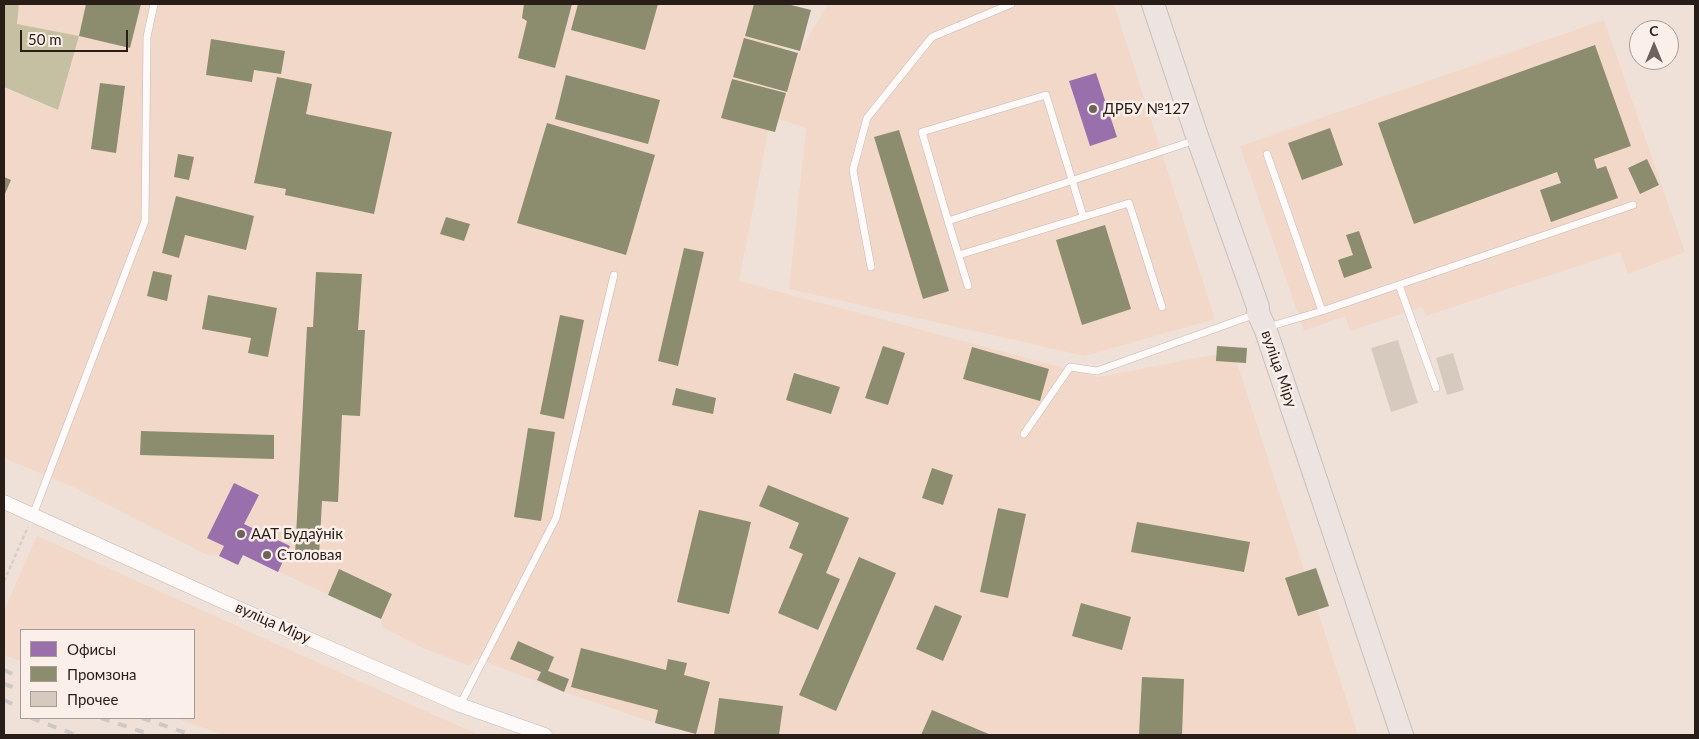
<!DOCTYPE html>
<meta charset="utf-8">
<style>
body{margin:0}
#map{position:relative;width:1699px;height:739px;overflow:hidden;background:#f0e1d8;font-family:Lato,sans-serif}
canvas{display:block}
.frame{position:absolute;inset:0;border:5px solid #281e17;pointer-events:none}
.legend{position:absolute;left:20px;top:629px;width:175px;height:90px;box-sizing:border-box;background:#fbf0e9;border:1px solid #a79c95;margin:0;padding:6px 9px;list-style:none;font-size:15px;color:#281e17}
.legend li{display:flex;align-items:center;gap:10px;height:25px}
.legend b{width:25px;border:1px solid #a79c95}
.north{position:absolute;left:1629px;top:20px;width:50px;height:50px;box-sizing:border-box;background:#fbf0e9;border:1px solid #a79c95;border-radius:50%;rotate:0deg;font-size:14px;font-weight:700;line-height:20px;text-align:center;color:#281e17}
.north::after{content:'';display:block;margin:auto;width:18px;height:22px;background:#6e625b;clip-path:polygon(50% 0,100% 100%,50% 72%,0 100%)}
.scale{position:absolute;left:20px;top:30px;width:108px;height:22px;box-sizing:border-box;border:2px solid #281e17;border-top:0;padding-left:6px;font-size:15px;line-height:18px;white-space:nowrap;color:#281e17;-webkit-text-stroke:4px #fbf0e9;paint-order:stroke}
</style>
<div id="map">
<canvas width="1699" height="739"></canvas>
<div class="frame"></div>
<ul class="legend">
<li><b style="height:14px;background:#9970ab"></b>Офисы</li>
<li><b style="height:14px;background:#8c8c6e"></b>Промзона</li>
<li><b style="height:14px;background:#d6cabe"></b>Прочее</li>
</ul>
<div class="north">С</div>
<div class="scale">50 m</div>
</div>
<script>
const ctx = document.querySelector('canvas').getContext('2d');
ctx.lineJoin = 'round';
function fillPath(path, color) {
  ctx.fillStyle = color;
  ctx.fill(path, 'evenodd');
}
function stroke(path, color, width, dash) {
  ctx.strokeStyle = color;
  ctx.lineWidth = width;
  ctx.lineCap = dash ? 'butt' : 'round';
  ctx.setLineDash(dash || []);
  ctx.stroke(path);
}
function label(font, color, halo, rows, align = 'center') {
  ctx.font = font + ' Lato,sans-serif';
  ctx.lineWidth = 5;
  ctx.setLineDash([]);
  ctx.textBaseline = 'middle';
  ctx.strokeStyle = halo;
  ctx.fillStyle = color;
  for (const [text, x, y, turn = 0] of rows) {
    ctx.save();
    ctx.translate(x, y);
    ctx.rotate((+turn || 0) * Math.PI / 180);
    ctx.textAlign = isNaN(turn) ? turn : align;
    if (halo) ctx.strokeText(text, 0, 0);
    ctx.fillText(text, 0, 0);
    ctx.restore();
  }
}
const built = new Path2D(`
 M19 4H793L739 281 1098 377 1233 351 1358 735H803L696 734 655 723 564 692 476 658 469 666 423 648 382 627 381 619 243 555H207L73 487 4 458V88L58 110 79 36 16 24Z
 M828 4H1114L1215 319 1085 356 789 289 806 128 778 119 800 51Z
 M1604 20 1685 252 1628 274 1620 252 1426 316 1422 307 1350 331 1345 316 1304 331 1240 146Z
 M37 536 479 735H223L175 718H194V630H21V661L4 655V610Z`);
const forest = new Path2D(`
 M4 4H19L17 24 79 36 58 110 4 87Z`);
const offices = new Path2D(`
 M1096 73 1117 137 1090 146 1069 81Z
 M234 483 259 495 244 524 290 546 278 572 243 555 238 565 219 556 224 546 207 538Z`);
const industry = new Path2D(`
 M86 4H141L130 48 79 36Z
 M524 4H572L555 68 518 58 527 21 522 18Z
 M578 4H658L645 50 571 30Z
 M754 4H787L811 10 800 51 745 36Z
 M744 38 798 53 787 92 733 77Z
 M211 39 285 51 281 74 254 70 252 82 206 75Z
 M1595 45 1631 146 1594 159 1597 169 1606 166 1618 198 1551 222 1540 190 1561 183 1557 172 1414 224 1378 123Z
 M566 75 660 100 648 144 555 119Z
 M277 77 312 84 306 114 392 132 374 214 285 195 286 189 254 183Z
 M732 79 786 93 775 132 721 118Z
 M100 83 125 86 116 153 91 149Z
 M547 123 655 155 626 255 517 223Z
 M1330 128 1343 165 1302 180 1288 143Z
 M899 130 949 291 923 299 874 137Z
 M178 154 194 157 189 180 174 177Z
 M1647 159 1659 185 1640 194 1628 168Z
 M4 177 11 180 4 196Z
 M176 196 254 216 246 250 185 235 179 258 162 253Z
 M446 217 470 224 464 241 440 234Z
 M1105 225 1131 309 1082 325 1056 240Z
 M1359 231 1372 268 1344 278 1338 260 1353 255 1346 235Z
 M684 248 704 252 678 366 658 361Z
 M153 271 172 275 167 301 147 296Z
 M316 272 362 274 358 330H365L360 416 342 415 338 502 322 501 319 556 295 555 307 327H313Z
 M208 295 277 308 268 357 248 353 251 338 202 329Z
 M560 315 584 320 564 419 540 414Z
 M883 346 905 353 888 405 865 398Z
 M1217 346 1247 348 1246 363 1216 361Z
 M972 347 1049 369 1040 401 963 379Z
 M794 373 840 387 831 414 786 400Z
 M676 388 716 398 713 414 672 405Z
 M528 428 555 432 541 521 514 517Z
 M141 431 274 435V459L140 455Z
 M932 468 953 475 943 505 922 498Z
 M768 485 849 518 826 573 840 579 818 630 778 613 803 554 789 548 799 523 759 506Z
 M998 508 1026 514 1008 598 980 592Z
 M699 510 751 522 729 614 677 602Z
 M1137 522 1250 542 1244 572 1131 552Z
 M859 557 896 573 836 711 799 695Z
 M1316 568 1329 606 1298 616 1285 578Z
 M339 569 392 594 381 619 328 595Z
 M1081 603 1131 617 1122 650 1072 636Z
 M935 605 962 616 943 661 916 649Z
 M518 641 554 657 548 671 569 679 564 692 537 680 541 672 510 659Z
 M581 648 666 670 668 659 687 663 684 675 710 682 696 734 655 723 658 710 571 687Z
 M1142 677 1184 679 1182 735H1139Z
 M719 698 783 706 779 735H714Z
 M932 710 991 735H921Z`);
const building = new Path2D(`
 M1398 340 1418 403 1391 412 1371 348Z
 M1453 353 1464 390 1447 395 1436 358Z`);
const path = new Path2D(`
 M4 581 28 527`);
const lane = new Path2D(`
 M1267 154 1322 311
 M948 221 1196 140
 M959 255 1129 203 1162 307
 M871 267 853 170 867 118 932 37 1011 4
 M1399 285 1436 388
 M968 286 948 221 922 132 1046 95 1083 216
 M1268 327 1322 311 1633 205
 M1024 434 1070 367 1097 371 1256 314
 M33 515 145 221 147 37 154 4
 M460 705 556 518 614 275`);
const street = new Path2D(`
 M4 502 224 602 460 705 545 735`);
const primary = new Path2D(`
 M1153 4 1198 139 1258 307V313L1265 328 1402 735`);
const rail = new Path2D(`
 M4 670 21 678
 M4 684 21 690
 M4 700 21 708
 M31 718 76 735
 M101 718 152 735
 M142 718 192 735`);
const markers = [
 [1093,109,5,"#6e625b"],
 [241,534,5,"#6e625b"],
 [267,555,5,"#6e625b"]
];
const poiNames = [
 ["ДРБУ №127",1103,109],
 ["ААТ Будаўнік",251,534],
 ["Столовая",277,555]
];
const streetNames = [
 ["вуліца Міру",1279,369,71],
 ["вуліца Міру",273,623,24]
];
fillPath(built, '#f2d8c8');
fillPath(forest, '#c6c0a2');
fillPath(offices, '#9970ab');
fillPath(industry, '#8c8c6e');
fillPath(building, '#d6cabe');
stroke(lane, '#c5b9b3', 8);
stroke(street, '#c5b9b3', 15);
stroke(primary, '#c6bfba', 24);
stroke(path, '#d3cfcc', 2.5, [4, 2.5]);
stroke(lane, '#fdfaf9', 7);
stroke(street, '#fdfaf9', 14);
stroke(primary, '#ede3e1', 22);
stroke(rail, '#cdc9c7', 4, [9, 9]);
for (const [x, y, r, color] of markers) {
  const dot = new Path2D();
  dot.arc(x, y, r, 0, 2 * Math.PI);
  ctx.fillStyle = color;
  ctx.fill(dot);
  stroke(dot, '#fbf0e9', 2);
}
label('15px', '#281e17', '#fbf0e9', poiNames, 'left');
label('15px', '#281e17', '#fbf0e9', streetNames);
</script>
